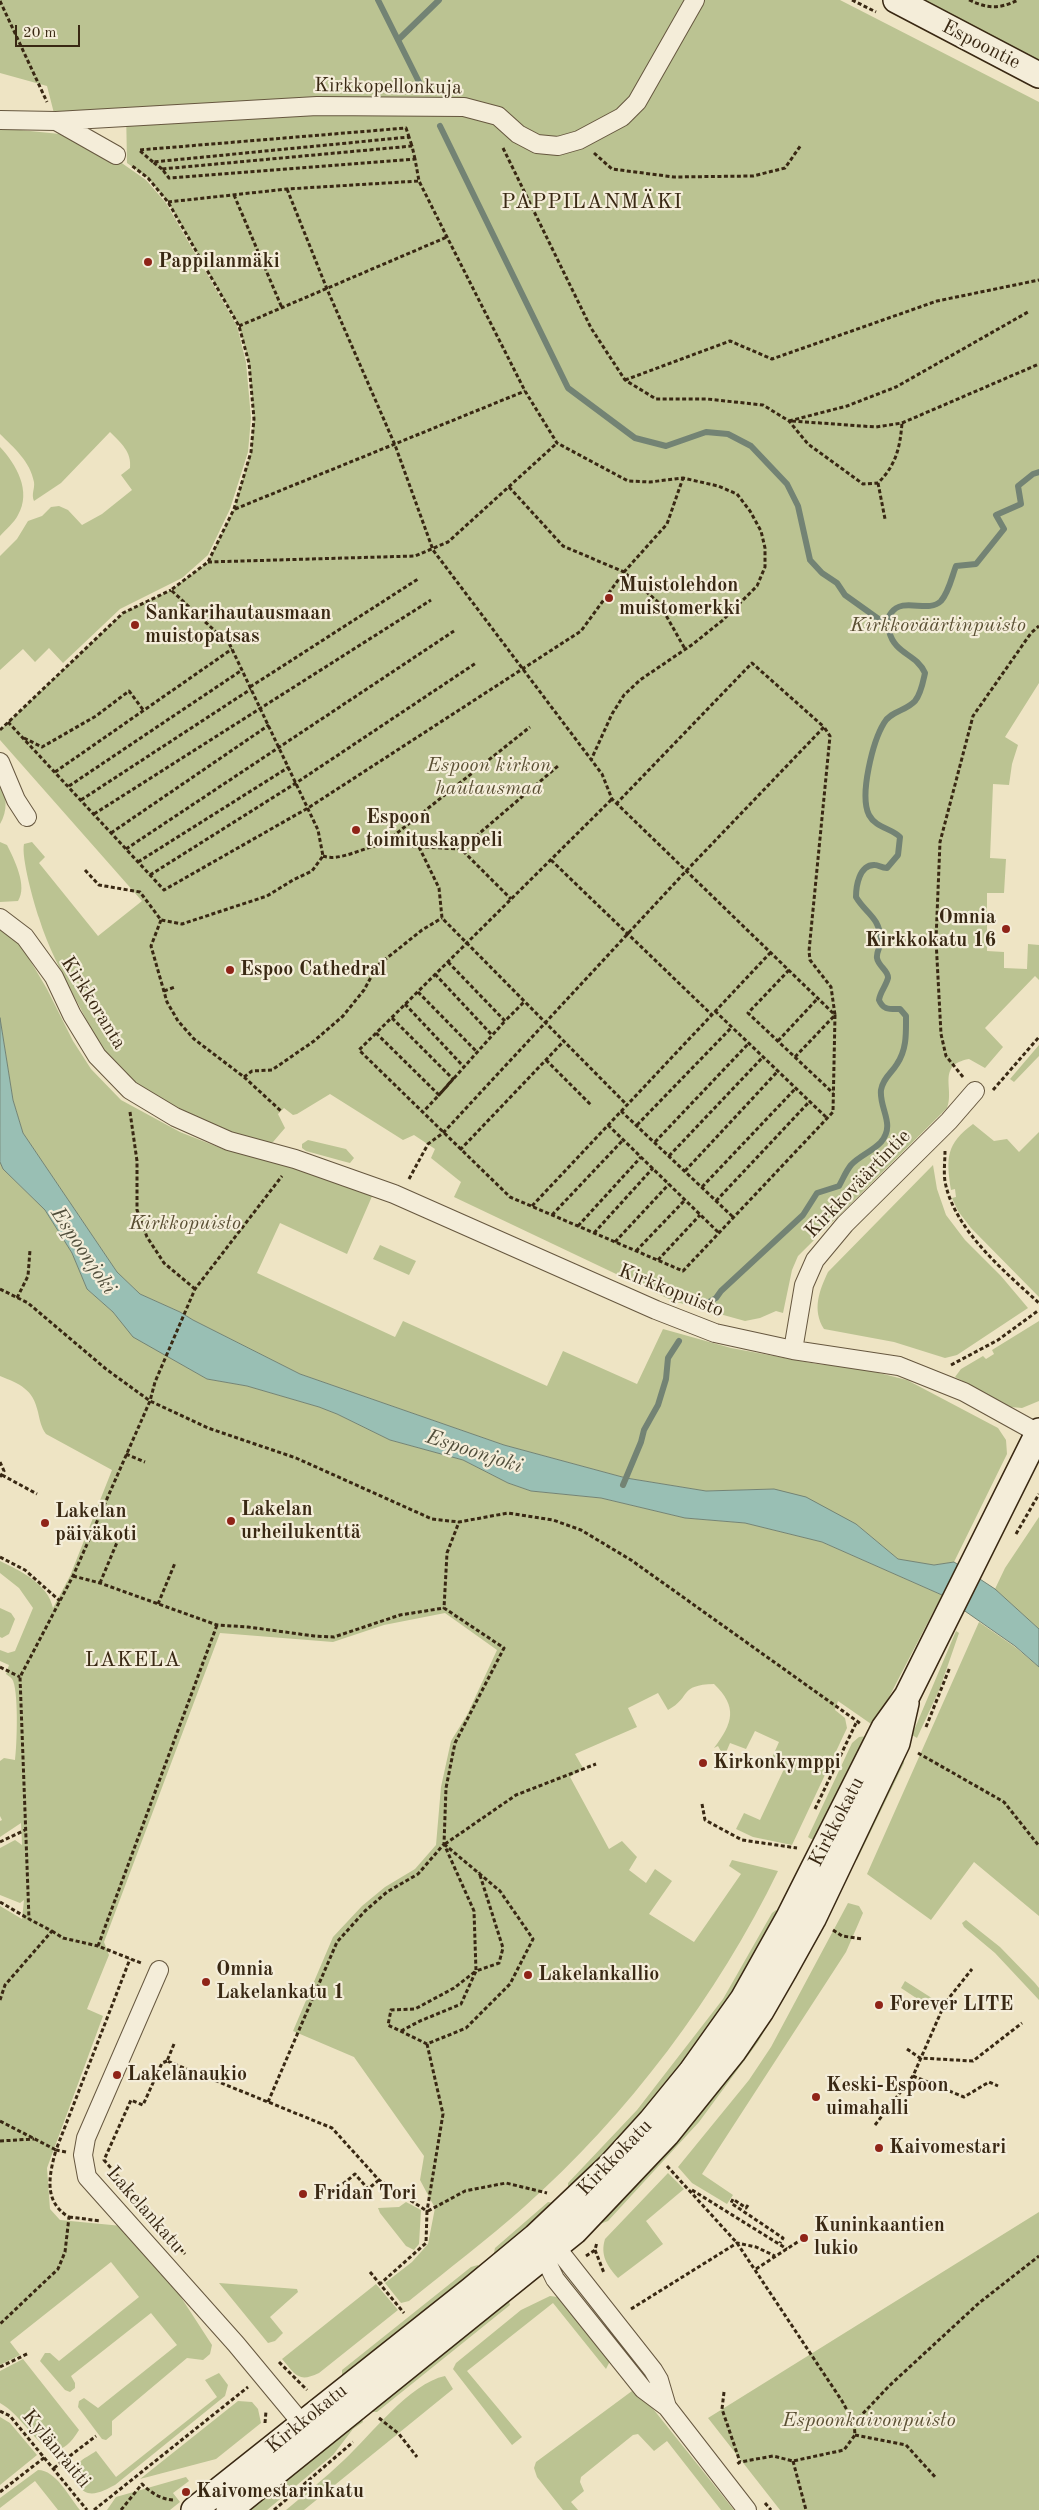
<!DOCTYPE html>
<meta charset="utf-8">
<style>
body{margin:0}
#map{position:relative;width:1039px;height:2510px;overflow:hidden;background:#eee4c4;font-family:"Old Standard TT",serif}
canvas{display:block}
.scale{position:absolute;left:15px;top:25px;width:65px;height:22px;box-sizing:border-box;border:2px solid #392813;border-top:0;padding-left:6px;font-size:15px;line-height:18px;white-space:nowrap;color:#392813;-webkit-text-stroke:4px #f4edd9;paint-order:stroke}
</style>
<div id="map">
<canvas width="1039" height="2510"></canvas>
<div class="scale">20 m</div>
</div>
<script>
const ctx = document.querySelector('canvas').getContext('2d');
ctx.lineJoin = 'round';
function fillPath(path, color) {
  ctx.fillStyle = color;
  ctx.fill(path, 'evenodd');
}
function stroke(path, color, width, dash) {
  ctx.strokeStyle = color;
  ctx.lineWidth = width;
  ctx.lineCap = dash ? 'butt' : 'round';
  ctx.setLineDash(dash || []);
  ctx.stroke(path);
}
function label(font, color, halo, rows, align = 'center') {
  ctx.font = font + ' "Old Standard TT",serif';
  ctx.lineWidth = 4.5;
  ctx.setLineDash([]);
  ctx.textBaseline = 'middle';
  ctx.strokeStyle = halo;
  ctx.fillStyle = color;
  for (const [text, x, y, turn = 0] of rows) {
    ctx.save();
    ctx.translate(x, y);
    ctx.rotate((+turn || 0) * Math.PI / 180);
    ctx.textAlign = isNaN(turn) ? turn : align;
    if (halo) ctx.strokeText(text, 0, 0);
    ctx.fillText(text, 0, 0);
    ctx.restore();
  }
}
const green = new Path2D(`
 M0 0H840L1039 102V683L1005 737 1018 745 1012 764 1009 785 993 784 990 858 1006 859 1004 893H987V951L1004 952V968L1027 969 1028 944 1039 945V980L1035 976 985 1028 1003 1047 985 1068 969 1059C936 1065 955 1089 947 1108L798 1256 792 1270 783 1313 776 1311 760 1318 745 1321 673 1301 454 1197 461 1182 431 1158 435 1149 414 1135 403 1140 330 1094 297 1114 293 1115 284 1108 278 1114 285 1128 273 1142 267 1144C215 1128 144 1102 109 1057 95 1039 86 1018 75 998 61 971 48 947 39 918 34 904 21 857 24 844L32 842 45 857 39 863 98 936 142 901 0 740V730L123 613 171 590 208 562 234 509 251 452 254 419 249 363 239 326 168 202 148 178 127 163 126 108 56 121 47 86 0 73Z
 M920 0H1039V63Z
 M0 128 60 134 106 152 146 180 166 203 237 326 246 362 251 418 248 452 230 509 208 555 182 578 120 609 63 663 49 648 35 662 23 649 0 670V556L17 539 28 521 42 516 51 507 59 506 68 510 82 525 102 514 132 490 121 475 130 468C132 452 121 443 110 432L61 483 34 501C31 494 35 489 34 482 30 461 14 448 0 434Z
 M0 447C16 464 32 491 18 515 14 523 6 529 0 536Z
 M0 782C7 795 8 811 0 824Z
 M0 842 7 845C14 859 28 886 18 901L0 902Z
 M0 929 21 945 47 989 73 1041 91 1069 121 1100 180 1132 223 1149 285 1163 373 1194 347 1254 280 1223 257 1273 395 1337 403 1321 547 1386 563 1351 637 1384 663 1329 731 1348 817 1364 855 1367 907 1380 998 1428 1006 1440 1007 1454 954 1562 934 1565 898 1559 856 1524 774 1489 706 1491 626 1478 504 1445 300 1374 193 1320 180 1312 140 1294 117 1272 23 1133 13 1100 0 1018Z
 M1039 1045V1056L1014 1082 1010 1079Z
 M973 1124 994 1141 1007 1139 1019 1152 1039 1132V1297L971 1228 958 1211 952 1198 956 1197 955 1189 951 1190C946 1158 946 1144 973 1124Z
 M308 1140 346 1149 354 1158 350 1163 346 1162 306 1151 302 1148V1144Z
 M0 1162 3 1169 45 1210 72 1253 87 1289 113 1312 134 1337 207 1379 247 1386 319 1407 337 1414 390 1440 463 1460 508 1483 531 1491 601 1498 685 1518 745 1523 822 1542 942 1595 874 1726 838 1701 835 1710 845 1718 847 1728 792 1845 753 1837 736 1829 744 1813 760 1820 785 1767 771 1760 779 1742 755 1731 746 1749 730 1743 724 1757 718 1746 714 1748C733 1723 738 1707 714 1684 678 1685 692 1697 668 1710L658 1693 628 1708 637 1727 575 1754 583 1768 570 1777 609 1849 622 1841 637 1857 629 1870 646 1883 655 1869 672 1881 649 1914 694 1942 741 1874 729 1866 732 1860 778 1871C718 1995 627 2116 524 2207 487 2240 447 2270 409 2301L401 2303 385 2283 412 2262 428 2244 435 2208 420 2180 424 2156 354 2057 293 2031 333 1937 362 1906 385 1887 415 1869 436 1845 441 1787 451 1741 467 1715 497 1650 445 1613 384 1625 333 1642 220 1633 104 1942 109 1955 87 2009 103 2016 47 2168 50 2209 60 2220 122 2226 175 2288 212 2345 210 2354 203 2360 187 2358 112 2421V2435L106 2440 102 2439 78 2407 79 2401 84 2398 98 2408 177 2345 151 2313 71 2376 75 2383V2388L70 2392 65 2390 40 2361 45 2353H50L59 2361 139 2297 111 2262 10 2342 20 2355 0 2365V1906L22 1919 24 1900 20 1903 0 1895V1848L15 1840 22 1845 21 1823 0 1837V1821L2 1820 0 1816V1761L4 1758 15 1760C17 1747 19 1688 12 1679 11 1677 8 1676 6 1674L9 1665 0 1661V1650L8 1653 15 1651 33 1608 19 1588 0 1573V1561C21 1571 48 1584 53 1608L70 1576 112 1470 46 1434C41 1427 40 1421 38 1412 33 1389 20 1384 0 1376Z
 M933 1165 937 1189 946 1215 965 1240 1001 1276 1028 1308 957 1355 945 1358 894 1342 824 1329C812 1310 819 1291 828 1272Z
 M380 1245 416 1261 409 1275 373 1259Z
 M1039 1321V1401L1022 1408 1011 1407 955 1377 961 1369 983 1356 986 1359 994 1354 992 1350Z
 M1039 1517V1629L995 1589 1005 1568Z
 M0 1608 11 1613 15 1619 9 1634 2 1638 0 1637Z
 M979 1622 1015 1647 1039 1667V1916L974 1862 931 1920 867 1874Z
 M956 1631 959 1633 940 1688 917 1738 912 1735Z
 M868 1736 819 1839H811L808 1837 852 1743 859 1737Z
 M904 1756V1763L857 1860 854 1859Z
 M848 1903 859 1906 863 1913 846 1952 702 2174 733 2195 727 2204 692 2183 678 2167 749 2080 771 2047Z
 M776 1910H780L732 2005 646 2120 568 2189V2183L637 2110 723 1999 772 1913Z
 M966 1920 1000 1947 1035 1983 1039 1988V2000L995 1953 964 1927 962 1923Z
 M819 1929 821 1933 758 2042 699 2122 608 2221 597 2225Z
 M905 1981 938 2002 933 2009 901 1988Z
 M668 2173 684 2189 646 2221 663 2244 618 2278C607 2266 600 2255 605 2239Z
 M406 2202 421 2210 419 2244 414 2250 406 2246 380 2213 378 2208 399 2207Z
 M548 2202 555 2203 493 2257 495 2248Z
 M1039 2212V2510H780L708 2418Z
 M478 2265 481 2270 347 2380 342 2376V2370L471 2267Z
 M219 2283 297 2289 298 2292 270 2317 283 2333 275 2341 268 2343Z
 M376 2284 398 2310 319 2373C298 2383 296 2375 282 2359Z
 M550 2296 558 2297 610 2361 606 2369 553 2303 467 2371 522 2437 512 2445 453 2369 456 2363 521 2310Z
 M508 2298 510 2305 377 2412H373L371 2405Z
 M23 2359 79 2430C49 2480 30 2419 0 2403V2371Z
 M219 2373 228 2385 225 2396 115 2485C107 2489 97 2495 88 2493 77 2490 72 2472 79 2463 83 2458 91 2455 96 2451L116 2477 217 2397 205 2380Z
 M445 2376 453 2389 304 2510H286C305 2494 325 2478 344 2460 370 2436 410 2383 445 2376Z
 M638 2390 734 2510H721L667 2441 654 2451 638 2434 633 2435 581 2477 580 2482 584 2491 571 2502 578 2510H563L537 2477 534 2468 536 2462 632 2391Z
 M238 2401 252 2402 258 2409 261 2423 216 2459 140 2479Z
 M0 2417 10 2423 37 2455 0 2485Z
 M361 2417 363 2422 353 2429 333 2455 267 2510H238Z
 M38 2470C56 2470 69 2497 80 2510H58L35 2481 0 2508V2498Z
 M186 2477 189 2481 173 2493 180 2502 170 2510H107L116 2497Z`);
const water = new Path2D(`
 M0 1018 13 1100 23 1133 117 1272 140 1294 180 1312 193 1320 300 1374 504 1445 626 1478 706 1491 774 1489 806 1497 856 1524 898 1559 934 1565 954 1562 995 1589 1039 1629V1667L1015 1646 942 1595 822 1542 745 1523 685 1518 601 1498 531 1491 508 1483 463 1460 390 1440 337 1414 319 1407 247 1386 207 1379 133 1337 113 1312 87 1289 72 1253 45 1210 3 1169 0 1162Z`);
const stream = new Path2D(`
 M378 0 422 88
 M398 40 439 0
 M440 126 568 388 635 438 666 446 706 432 728 434 751 446 787 484 798 506 810 560 822 573 837 583 845 595 887 625
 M700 1307 716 1298 721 1291 803 1215 817 1193 839 1186C843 1179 846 1171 851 1165 859 1156 873 1151 881 1142 896 1124 879 1109 881 1090 883 1078 891 1074 897 1064 907 1049 906 1033 906 1016L900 1009C889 1009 883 1010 879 1000 880 992 886 986 888 978 889 971 878 966 877 958 876 952 881 946 881 940 879 916 866 914 856 897 856 887 859 864 875 865 879 865 881 868 887 868L898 855 900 837C891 828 876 828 869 815 859 795 873 741 884 723 891 711 906 711 915 701 921 694 923 682 925 673 916 653 895 655 889 631 887 625 887 618 891 613 903 596 928 614 941 601 949 592 952 576 956 566L976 564 1004 529 996 515 1021 504 1018 486 1033 474 1039 472
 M623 1485 641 1442 644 1430 658 1405 666 1379 668 1358 679 1341`);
const path = new Path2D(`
 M852 0 876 12
 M969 0C989 9 999 9 1018 0
 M0 1 47 102
 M503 148 591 328 625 380 656 399H707L763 405 789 421 808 444 863 484 878 483C896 465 900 448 902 423
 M594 153 612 169 674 177 753 176 785 168 801 145
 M415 159 412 146 162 169 169 178 415 159 419 181 447 237 525 391 557 443 628 481 650 482 683 478 718 486 737 494 750 511 761 531 765 548V567L757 586 723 620 693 644 640 680 624 695 612 714 591 760
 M153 162 139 150 406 128 409 137
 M162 169 153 162 409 137 412 146
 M287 189 327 289 395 445 433 550 602 774 612 799 835 1015 833 1112 683 1271 510 1197 359 1050 612 799
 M234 195 282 308
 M168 202 287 189 419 181
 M239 326 447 237
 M625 380 730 341 772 359 937 301 1039 280
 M789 421 847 406 896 387 1028 312
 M792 421 876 427 902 423 1039 364
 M878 483 885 519
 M509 487 563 546 624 572 659 603 685 649
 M235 509 525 391
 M208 562 415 556 448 542 557 443
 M250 687 418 579
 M8 722 164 890 308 808 581 631 624 572 667 524 683 478
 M0 730 123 613 171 590
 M24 738 42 747 96 716 129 691 144 711
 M55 772 232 649
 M69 786 242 670
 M81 800 251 689
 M94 814 431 600
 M111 833 269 725
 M382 845 530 727
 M419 847 439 888 442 918 627 1105
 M126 849 454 631
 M461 849 558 766
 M323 856C340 862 363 847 381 845L461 849 511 899
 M551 860 712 1015
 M138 862 289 767
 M85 870 99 885 140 892 161 920 182 924 267 896 293 880 312 871 323 856 318 830 230 645 171 590 208 562 234 509 251 452 254 419 249 363 239 326 168 202 148 178 131 165
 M150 875 296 783 476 663
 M161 920 151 946 167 1002 178 1021 194 1039 244 1077 281 1111
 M448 962 505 1021 524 1002
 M789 970 748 1013 833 1093
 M435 974 492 1035
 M164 991 175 987
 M418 992 477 1052
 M405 1004 464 1067
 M715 1011 827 1118
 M392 1018 453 1079 439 1095 505 1021
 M376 1033 439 1095 422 1113
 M778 1041 818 998
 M795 1057 835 1015 831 987 810 960 809 951 830 736 824 727
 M546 1060 592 1106
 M244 1077 252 1071 272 1070 314 1041 343 1016 364 990 377 966 422 930 442 918
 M963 1077 946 1056 941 1034 936 940 940 842 973 716 1031 633 1039 626
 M993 1090 1039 1037
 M621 1111 733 1217
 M130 1112 137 1161V1210L147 1237 164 1263 195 1289
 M608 1125 719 1233
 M637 1125 732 1027
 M655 1142 749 1043
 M460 1150 563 1042
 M945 1151C945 1162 943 1176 946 1186 957 1232 1005 1272 1039 1303
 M669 1156 763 1057
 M685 1171 778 1071
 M409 1179 428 1144 443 1133 686 871 824 727 752 663 617 803
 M702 1187 796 1088
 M716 1201 810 1101
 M532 1206 771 952
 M552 1215 623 1140
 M578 1226 641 1157
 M594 1233 653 1168
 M615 1242 669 1184
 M636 1251 685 1200
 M658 1260 700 1215
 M0 1289 28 1303 106 1369 150 1401 208 1428 296 1458 432 1519 459 1522 508 1513 553 1520 581 1530 631 1560 861 1724
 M17 1298 28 1276 30 1250
 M951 1365 998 1340 1039 1310
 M126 1454 145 1462
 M0 1462 4 1471 0 1477
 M2 1475 37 1494
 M1016 1534 1039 1494
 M0 1557 25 1570 60 1601
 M73 1576 100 1583 217 1625 248 1627 314 1636 334 1637 400 1615 444 1608
 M100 1583 118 1540
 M158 1604 175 1563
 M0 1667 20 1677
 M926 1727 950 1667
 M918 1753 1004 1802 1039 1846
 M702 1804 705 1820 742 1840 797 1848
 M815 1809 857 1721
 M0 1842 25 1830
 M444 1844 500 1891 533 1939 510 1984 466 2028 427 2044 388 2025 391 2010 415 2009 454 1988 476 1971 474 1911Z
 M445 1844 516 1795 596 1764
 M0 1902 29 1919
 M833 1930 842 1936 863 1939
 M52 1931 63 1938 98 1946 141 1963
 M98 1946 217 1625
 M0 2000 5 1985 52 1931 29 1919 20 1677 73 1576 150 1401 155 1382 195 1289 282 1176
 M401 2031 420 2021 461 2004 476 1971 499 1963 503 1948 479 1872
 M174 2044 167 2061 198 2074
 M427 2044 443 2114 427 2211
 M907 2049 920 2058 973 2061 1022 2023
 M167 2061 162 2063 143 2105 131 2100 104 2160 185 2254
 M913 2076 964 2097 989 2082 998 2086
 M209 2078 332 2128 379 2180 427 2211 426 2243 380 2284
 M268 2102 337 1942 365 1911 387 1892 418 1874 444 1844 446 1788 455 1743 504 1648 444 1608 447 1553 459 1522
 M0 2121 56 2150C49 2175 43 2202 69 2217L65 2252 58 2269 0 2324
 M875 2125 913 2076 945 2003 972 1969
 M0 2141 34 2139
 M66 2152 56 2150 130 1959
 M667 2166 737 2243 842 2401 854 2423 855 2435 844 2450 793 2461 773 2456 740 2462 736 2465
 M343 2184 355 2174 368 2189 379 2180
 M692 2190 787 2249
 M748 2205 746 2208 733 2199 731 2203 783 2238 780 2243
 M428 2211 465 2191 506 2183 547 2193
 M69 2217 101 2221
 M595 2250 604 2273
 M586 2256 595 2250 597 2242
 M756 2269 799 2241
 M370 2272 404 2313
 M631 2309 737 2243 756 2247 775 2256
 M279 2362 307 2390
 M0 2367 29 2353
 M724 2392 722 2409 740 2462
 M0 2411 10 2416 87 2510
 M379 2418 399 2434 417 2457
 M265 2423 266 2411
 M854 2423 889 2386 979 2303 1039 2256
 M855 2435 906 2445 936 2478
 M793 2461 806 2510
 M54 2468 96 2436
 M0 2492 45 2457
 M765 2503 771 2510
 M94 2510 248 2387
 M121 2510 142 2484C151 2493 162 2500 175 2500
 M274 2510 353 2442`);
const minor = new Path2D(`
 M0 120 56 121 317 106 464 107 498 116 518 134 537 144 558 146 579 140 622 117 637 102 695 0
 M56 121 116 155
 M0 762 16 800 27 817
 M0 918 25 937 54 977 72 1015 97 1056 130 1090 175 1117 229 1141 295 1159 394 1194 656 1310 715 1333 793 1350 899 1366 964 1392 1038 1433
 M793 1350 804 1285 815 1260 845 1224 949 1121 975 1091
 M159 1970 86 2138 83 2155 87 2177 236 2344 309 2432
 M547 2242 556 2247 653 2370 659 2380 667 2407
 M539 2246 555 2279 643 2389 667 2407 747 2510`);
const secondary = new Path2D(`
 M896 0 1039 75
 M194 2510 471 2290 535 2237 611 2165 651 2121 691 2072 743 1999 789 1917 884 1728 907 1696 1039 1431
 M229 2510 575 2231 667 2134 733 2052 761 2011 784 1971 813 1919 897 1743 906 1703`);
const markers = [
 [148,262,5,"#8f2418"],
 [609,598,5,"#8f2418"],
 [135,625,5,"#8f2418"],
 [356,830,5,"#8f2418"],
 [1006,929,5,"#8f2418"],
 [230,970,5,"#8f2418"],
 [231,1521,5,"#8f2418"],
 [45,1523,5,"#8f2418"],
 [703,1763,5,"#8f2418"],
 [528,1975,5,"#8f2418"],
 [206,1982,5,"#8f2418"],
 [879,2005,5,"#8f2418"],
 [117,2075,5,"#8f2418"],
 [816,2097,5,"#8f2418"],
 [879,2148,5,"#8f2418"],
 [303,2194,5,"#8f2418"],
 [804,2238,5,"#8f2418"],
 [186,2492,5,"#8f2418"]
];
const streetNames = [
 ["Espoontie",981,45,27],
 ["Kirkkopellonkuja",388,87,1],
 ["Kirkkoranta",93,1003,58],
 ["Kirkkoväärtintie",858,1184,-46],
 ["Kirkkopuisto",671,1291,22],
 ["Kirkkokatu",837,1822,-63],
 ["Kirkkokatu",615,2158,-46],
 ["Lakelankatu",145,2210,49],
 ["Kirkkokatu",307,2419,-39],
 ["Kylänraitti",56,2449,50]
];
const poiNames = [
 ["Pappilanmäki",158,262],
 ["Muistolehdon",619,586],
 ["muistomerkki",619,609],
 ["Sankarihautausmaan",145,614],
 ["muistopatsas",145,637],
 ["Espoon",366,818],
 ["toimituskappeli",366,841],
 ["Omnia",996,918,"right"],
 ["Kirkkokatu 16",996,941,"right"],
 ["Espoo Cathedral",240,970],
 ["Lakelan",241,1510],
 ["urheilukenttä",241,1533],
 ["Lakelan",55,1512],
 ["päiväkoti",55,1535],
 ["Kirkonkymppi",713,1763],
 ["Omnia",216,1970],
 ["Lakelankatu 1",216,1993],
 ["Lakelankallio",538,1975],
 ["Forever LITE",889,2005],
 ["Lakelanaukio",127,2075],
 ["Keski-Espoon",826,2086],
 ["uimahalli",826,2109],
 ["Kaivomestari",889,2148],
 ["Fridan Tori",313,2194],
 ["Kuninkaantien",814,2226],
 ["lukio",814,2249],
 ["Kaivomestarinkatu",196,2492]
];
const parkNames = [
 ["Kirkkoväärtinpuisto",938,626],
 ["Espoon kirkon",489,766],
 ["hautausmaa",489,789],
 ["Kirkkopuisto",185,1224],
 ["Espoonkaivonpuisto",869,2421]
];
const neighbourhoodNames = [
 ["PAPPILANMÄKI",592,202],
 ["LAKELA",133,1660]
];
const waterNames = [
 ["Espoonjoki",83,1251,56],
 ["Espoonjoki",474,1452,18]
];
fillPath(green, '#bbc392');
fillPath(water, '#99bfb4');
stroke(water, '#738374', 1);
stroke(stream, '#738374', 6);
stroke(minor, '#66573f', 20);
stroke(secondary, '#392813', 28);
stroke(path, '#392813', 3, [4, 2.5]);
stroke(minor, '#f4edd9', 18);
stroke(secondary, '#f4edd9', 25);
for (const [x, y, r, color] of markers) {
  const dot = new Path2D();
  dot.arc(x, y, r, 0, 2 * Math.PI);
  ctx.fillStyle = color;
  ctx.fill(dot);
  stroke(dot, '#f4edd9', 2);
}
label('20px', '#392813', '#f4edd9', streetNames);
label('bold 20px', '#392813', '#f4edd9', poiNames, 'left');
label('italic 20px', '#5a4f33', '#f4edd9', parkNames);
ctx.letterSpacing = '1px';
label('21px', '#392813', '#f4edd9', neighbourhoodNames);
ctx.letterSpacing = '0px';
label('italic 21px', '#514e3b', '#f4edd9', waterNames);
</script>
